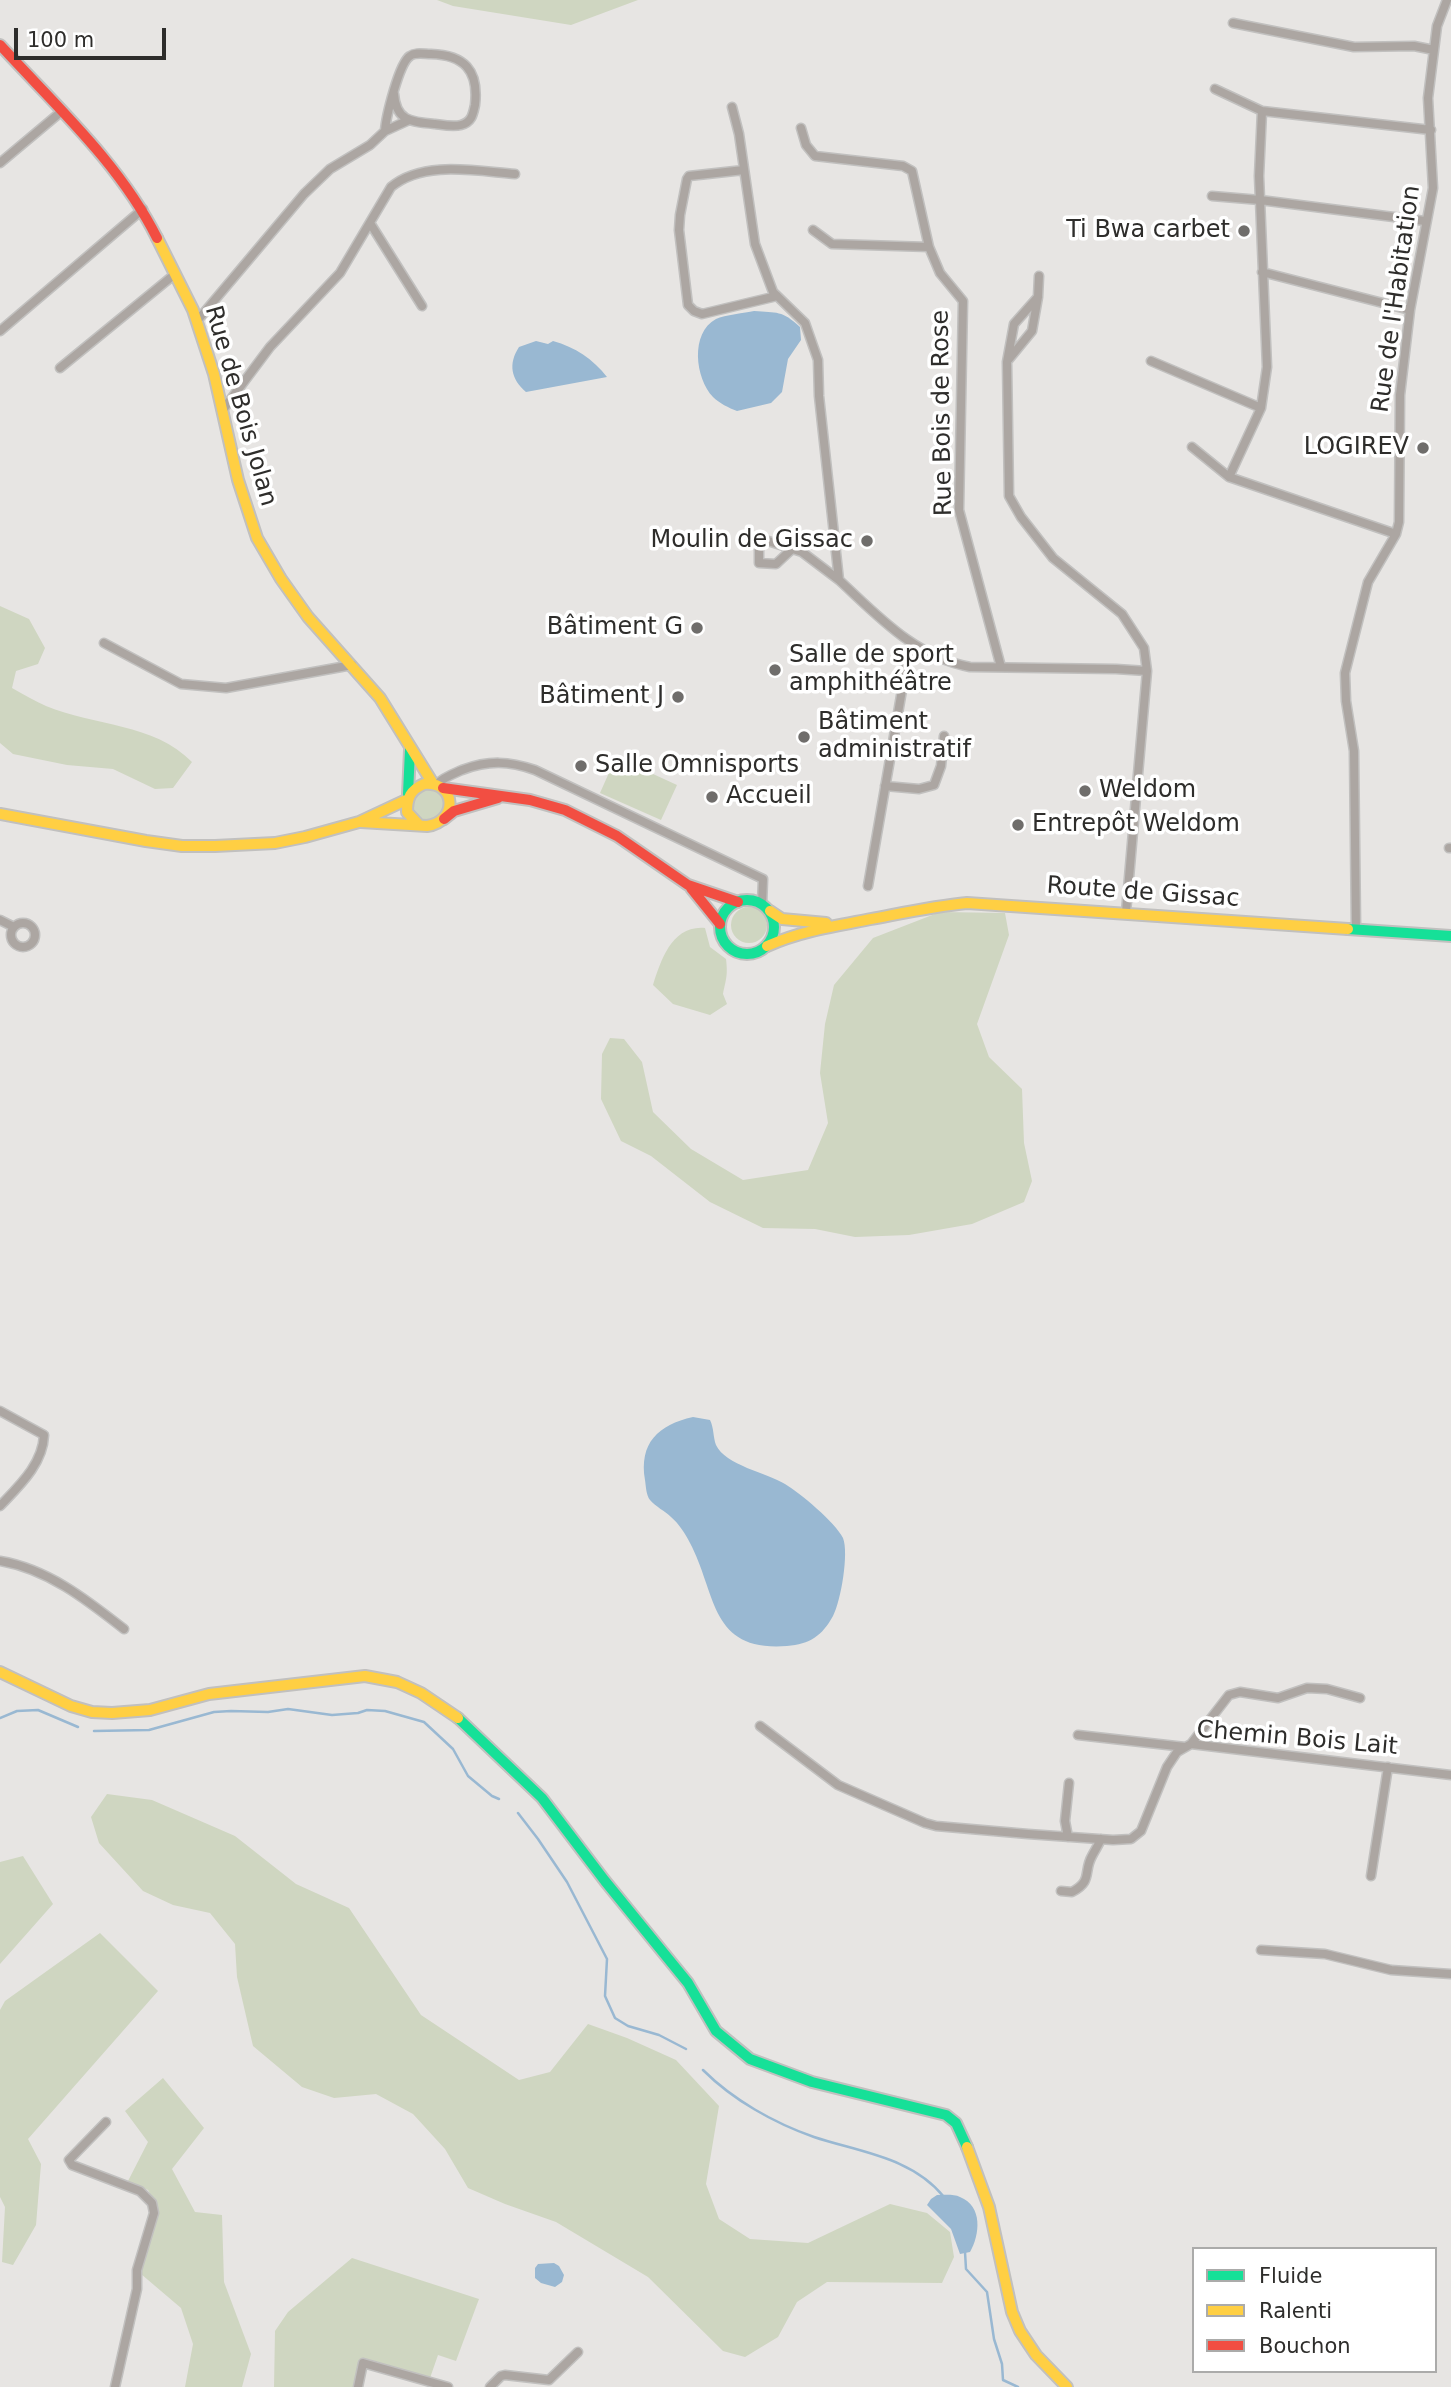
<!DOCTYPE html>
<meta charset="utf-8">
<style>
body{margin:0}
#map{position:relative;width:1451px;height:2387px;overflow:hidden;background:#e7e5e3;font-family:"DejaVu Sans",sans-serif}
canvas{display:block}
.legend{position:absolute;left:1192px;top:2247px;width:245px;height:126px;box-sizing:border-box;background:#fff;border:2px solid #ababaa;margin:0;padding:9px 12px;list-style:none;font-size:21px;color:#2e2d2b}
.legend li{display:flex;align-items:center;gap:14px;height:35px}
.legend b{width:35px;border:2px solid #ababaa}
.scale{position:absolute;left:14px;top:28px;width:152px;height:32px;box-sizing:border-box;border:4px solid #2e2d2b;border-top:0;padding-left:9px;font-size:21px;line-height:24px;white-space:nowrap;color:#2e2d2b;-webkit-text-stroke:5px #fff;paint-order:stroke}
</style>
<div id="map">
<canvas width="1451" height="2387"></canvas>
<ul class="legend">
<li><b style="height:9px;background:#16e098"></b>Fluide</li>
<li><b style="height:9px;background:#ffcf43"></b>Ralenti</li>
<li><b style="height:9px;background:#f24e42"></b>Bouchon</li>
</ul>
<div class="scale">100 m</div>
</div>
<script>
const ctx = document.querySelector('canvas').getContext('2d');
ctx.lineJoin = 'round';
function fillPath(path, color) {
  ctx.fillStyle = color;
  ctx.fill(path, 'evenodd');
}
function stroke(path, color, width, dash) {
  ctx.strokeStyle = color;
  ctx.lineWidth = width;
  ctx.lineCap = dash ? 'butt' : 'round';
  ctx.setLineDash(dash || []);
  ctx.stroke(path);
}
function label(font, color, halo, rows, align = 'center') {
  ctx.font = font + ' "DejaVu Sans",sans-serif';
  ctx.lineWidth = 7;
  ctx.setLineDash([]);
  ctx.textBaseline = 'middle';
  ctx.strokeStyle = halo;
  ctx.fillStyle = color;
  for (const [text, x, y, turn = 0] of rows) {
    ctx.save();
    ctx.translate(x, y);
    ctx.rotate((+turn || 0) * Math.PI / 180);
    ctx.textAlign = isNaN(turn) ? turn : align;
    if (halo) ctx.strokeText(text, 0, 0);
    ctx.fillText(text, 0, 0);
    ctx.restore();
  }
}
const green = new Path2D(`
 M437 0H638L571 25 453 6Z
 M0 606 29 619 45 648 38 664 16 671 12 688C23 694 35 701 46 706 94 726 154 723 192 762L173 788 155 789 113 769 67 765 13 754 0 743Z
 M616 757 677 785 661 820 600 793Z
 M437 787 446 807 435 820 423 821 413 814 411 796 415 790Z
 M731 925a18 18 0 1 1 36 0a18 18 0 1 1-36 0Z
 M940 912 1005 913 1009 935 977 1024 989 1057 1022 1089 1024 1143 1032 1181 1024 1202 972 1224 909 1235 855 1237 815 1229 763 1228 710 1202 651 1156 621 1141 601 1099 602 1054 610 1038 624 1039 642 1062 653 1112 691 1149 743 1180 808 1170 828 1123 820 1073 825 1024 834 985 873 938Z
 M705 928 710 947 726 959C728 976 726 979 723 994L727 1004 710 1015 673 1004 653 985C661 960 672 925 705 928Z
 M107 1794 152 1800 235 1836 296 1884 349 1908 421 2015 519 2080 550 2072 588 2024 627 2038 676 2060 719 2106 706 2184 719 2219 750 2239 808 2243 890 2204 927 2213 950 2232 954 2257 942 2283 827 2282 797 2302 778 2337 745 2357 723 2351 648 2277 556 2222 505 2204 468 2188 445 2149 413 2114 376 2094 334 2098 302 2087 253 2046 237 1977 235 1944 210 1913 173 1905 143 1891 99 1843 91 1817Z
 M23 1856 53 1904 0 1964V1862Z
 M100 1933 158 1991 28 2139 41 2164 36 2225 13 2265 2 2262 5 2207 0 2197V2010L5 2001Z
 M163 2078 204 2128 172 2169 195 2212 222 2215 224 2282 251 2354 242 2387H185L193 2344 181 2308 141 2274 158 2210 148 2190 128 2181 148 2142 125 2111Z
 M352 2258 479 2299 456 2361 438 2355 430 2378 363 2358 356 2387H274L275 2331 288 2312Z`);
const water = new Path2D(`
 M754 311C777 313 782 310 800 327L801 340 788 359 782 392 771 403 737 411C729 408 719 403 713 397 695 378 690 333 716 319 725 315 745 313 754 311Z
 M536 341 548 344 553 341C575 347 593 359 607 377L526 392C511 379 508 364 519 347Z
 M693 1417 710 1420C714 1428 713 1437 716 1445 725 1465 767 1473 785 1484 800 1493 835 1522 843 1538 849 1553 841 1601 833 1616 822 1636 810 1644 787 1646 709 1652 717 1594 690 1543 685 1533 679 1524 671 1517 665 1511 656 1507 650 1500 646 1495 646 1486 645 1480 639 1443 658 1425 693 1417Z
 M937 2195C945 2195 954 2194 960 2197 983 2206 980 2235 970 2252L960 2254 951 2229 927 2205 931 2199Z
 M554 2263 559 2266 564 2275 562 2282 555 2287 541 2283 535 2278V2268L538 2264Z`);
const stream = new Path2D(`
 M0 1718 17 1711 38 1710 78 1727
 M94 1731 149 1730 214 1712 231 1711 268 1712 288 1709 332 1715 358 1713 367 1710 385 1711 424 1722 453 1749 468 1776 492 1796 499 1799
 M518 1813 538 1839 567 1882 607 1959 605 1996 615 2018 628 2026 659 2035 686 2049
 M703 2070C733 2100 774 2123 814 2137 859 2152 912 2157 944 2197
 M965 2252 966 2269 987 2292 994 2339 1002 2364 1003 2380 1018 2387`);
const street = new Path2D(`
 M1233 23 1354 47 1414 46 1434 50
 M1215 89 1262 111 1431 130
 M732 107 739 134 755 244 773 292 805 323 818 360 819 396 839 580C878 616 915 657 970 667L1116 669 1147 671 1126 912
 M801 128 806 145 815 156 903 166 912 171 929 247 940 273 963 301 959 510 1001 667
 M385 131C386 117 399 63 410 56 415 52 424 54 431 54 464 55 479 70 475 105 473 114 472 122 461 125 453 127 443 125 435 124 411 122 396 121 394 94
 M0 163 62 111
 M744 170 689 176 687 179 680 215 679 230 688 305 694 311 702 314 777 296
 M1212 196 1260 200 1425 221
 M370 223 422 306
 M813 230 832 244 929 247
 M1262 272 1410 310
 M1038 297 1014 324 1007 362 1009 496 1021 517 1053 558 1122 614 1144 648 1147 671
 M197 321 304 194 330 169 370 145 385 131 409 120
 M0 331 143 209
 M1009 359 1032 331 1038 297 1039 276
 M1151 361 1261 408
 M60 368 175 274
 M222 411 270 347 340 273 391 187C423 160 476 171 515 174
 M1192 447 1229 477 1396 534
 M1229 477 1261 408 1267 367 1259 176 1262 111
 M792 549 776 564 759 563V538L802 552 839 580
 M104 643 181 684 226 688 352 665
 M437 784C444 777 453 774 462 770 489 760 509 761 535 770L763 879 762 905
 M885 786 919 789 934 785 941 766 944 736
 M1449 848H1451
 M868 886 906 667 915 646
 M0 920 14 927
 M11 935a12 12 0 1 1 24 0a12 12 0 1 1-24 0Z
 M1356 929 1354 751 1346 701 1345 673 1368 582 1396 534 1399 522 1400 395 1410 310 1433 188 1428 98 1437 26 1447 0
 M0 1411 44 1435C43 1464 19 1486 0 1506
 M0 1561C48 1569 87 1600 124 1629
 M760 1726 838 1785 925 1823 936 1826 1028 1834 1113 1840 1131 1839 1141 1831 1167 1767 1177 1752 1191 1744 1451 1775
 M1078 1735 1185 1747
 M1191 1744 1229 1695 1240 1692 1278 1698 1307 1688 1327 1689 1360 1698
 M1068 1837 1065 1821 1069 1783
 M1371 1876 1388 1767
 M1061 1891 1072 1892C1093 1881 1083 1872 1092 1856 1095 1850 1098 1846 1101 1839
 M1261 1950 1325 1954 1391 1970 1451 1974
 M106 2122 69 2160 72 2165 140 2191 152 2203 154 2213 137 2270V2289L115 2387
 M358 2387 363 2363 448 2387
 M490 2387 501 2376 505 2375 549 2380 578 2352`);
const fast = new Path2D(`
 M408 794 410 750
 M720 927a27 27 0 1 1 54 0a27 27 0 1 1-54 0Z
 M1348 929 1451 936
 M458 1718 542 1798 605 1881 688 1983 716 2031 750 2059 812 2082 946 2115 956 2123 967 2147`);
const slow = new Path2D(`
 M157 238 193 310 214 374 238 480 257 538 281 579 308 617 380 698 432 782
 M0 814 146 841 182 846H215L275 843 305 837 359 822 406 800
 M361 822 427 826C458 822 457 781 424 784 410 790 407 798 407 812L419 825
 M770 911 782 919 826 923
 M767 946C801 931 835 926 871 919 903 913 935 906 967 903L1348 929
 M0 1672 71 1706 92 1712 112 1713 150 1710 209 1694 365 1676 397 1682 421 1693 458 1718
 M967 2147 989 2207 1012 2312 1020 2331 1036 2355 1067 2387`);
const jam = new Path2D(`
 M0 45C56 106 120 164 157 238
 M443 788 530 800 565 810 617 836 688 885 738 902
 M444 819 454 811 498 798
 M691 888 720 924`);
const markers = [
 [1244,231,7,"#6f6d6b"],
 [1423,448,7,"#6f6d6b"],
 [867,541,7,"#6f6d6b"],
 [697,628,7,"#6f6d6b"],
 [775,670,7,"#6f6d6b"],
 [678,697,7,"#6f6d6b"],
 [804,737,7,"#6f6d6b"],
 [581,766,7,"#6f6d6b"],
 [1085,791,7,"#6f6d6b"],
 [712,797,7,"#6f6d6b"],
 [1018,825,7,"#6f6d6b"]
];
const poiNames = [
 ["Ti Bwa carbet",1230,231,"right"],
 ["LOGIREV",1409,448,"right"],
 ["Moulin de Gissac",853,541,"right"],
 ["Bâtiment G",683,628,"right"],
 ["Salle de sport",789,656],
 ["amphithéâtre",789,684],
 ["Bâtiment J",664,697,"right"],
 ["Bâtiment",818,723],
 ["administratif",818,751],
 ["Salle Omnisports",595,766],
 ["Weldom",1099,791],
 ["Accueil",726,797],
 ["Entrepôt Weldom",1032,825]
];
const streetNames = [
 ["Rue de l'Habitation",1397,299,-82],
 ["Rue de Bois Jolan",240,406,74],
 ["Rue Bois de Rose",943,413,-91],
 ["Route de Gissac",1143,893,4],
 ["Chemin Bois Lait",1297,1739,5]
];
fillPath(green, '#cfd6c1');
fillPath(water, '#99b8d2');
stroke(stream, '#99b8d2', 2.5);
stroke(street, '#c1c0bf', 11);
stroke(fast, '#c1c0bf', 14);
stroke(slow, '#c1c0bf', 14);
stroke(jam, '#c1c0bf', 14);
stroke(street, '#aca6a2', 8);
stroke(fast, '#16e098', 10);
stroke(slow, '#ffcf43', 10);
stroke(jam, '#f24e42', 10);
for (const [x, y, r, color] of markers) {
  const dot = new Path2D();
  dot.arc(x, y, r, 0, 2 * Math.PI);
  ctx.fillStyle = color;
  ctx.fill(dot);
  stroke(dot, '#fff', 2.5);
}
label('24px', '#2e2d2b', '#fff', poiNames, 'left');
label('24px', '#2e2d2b', '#fff', streetNames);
</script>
